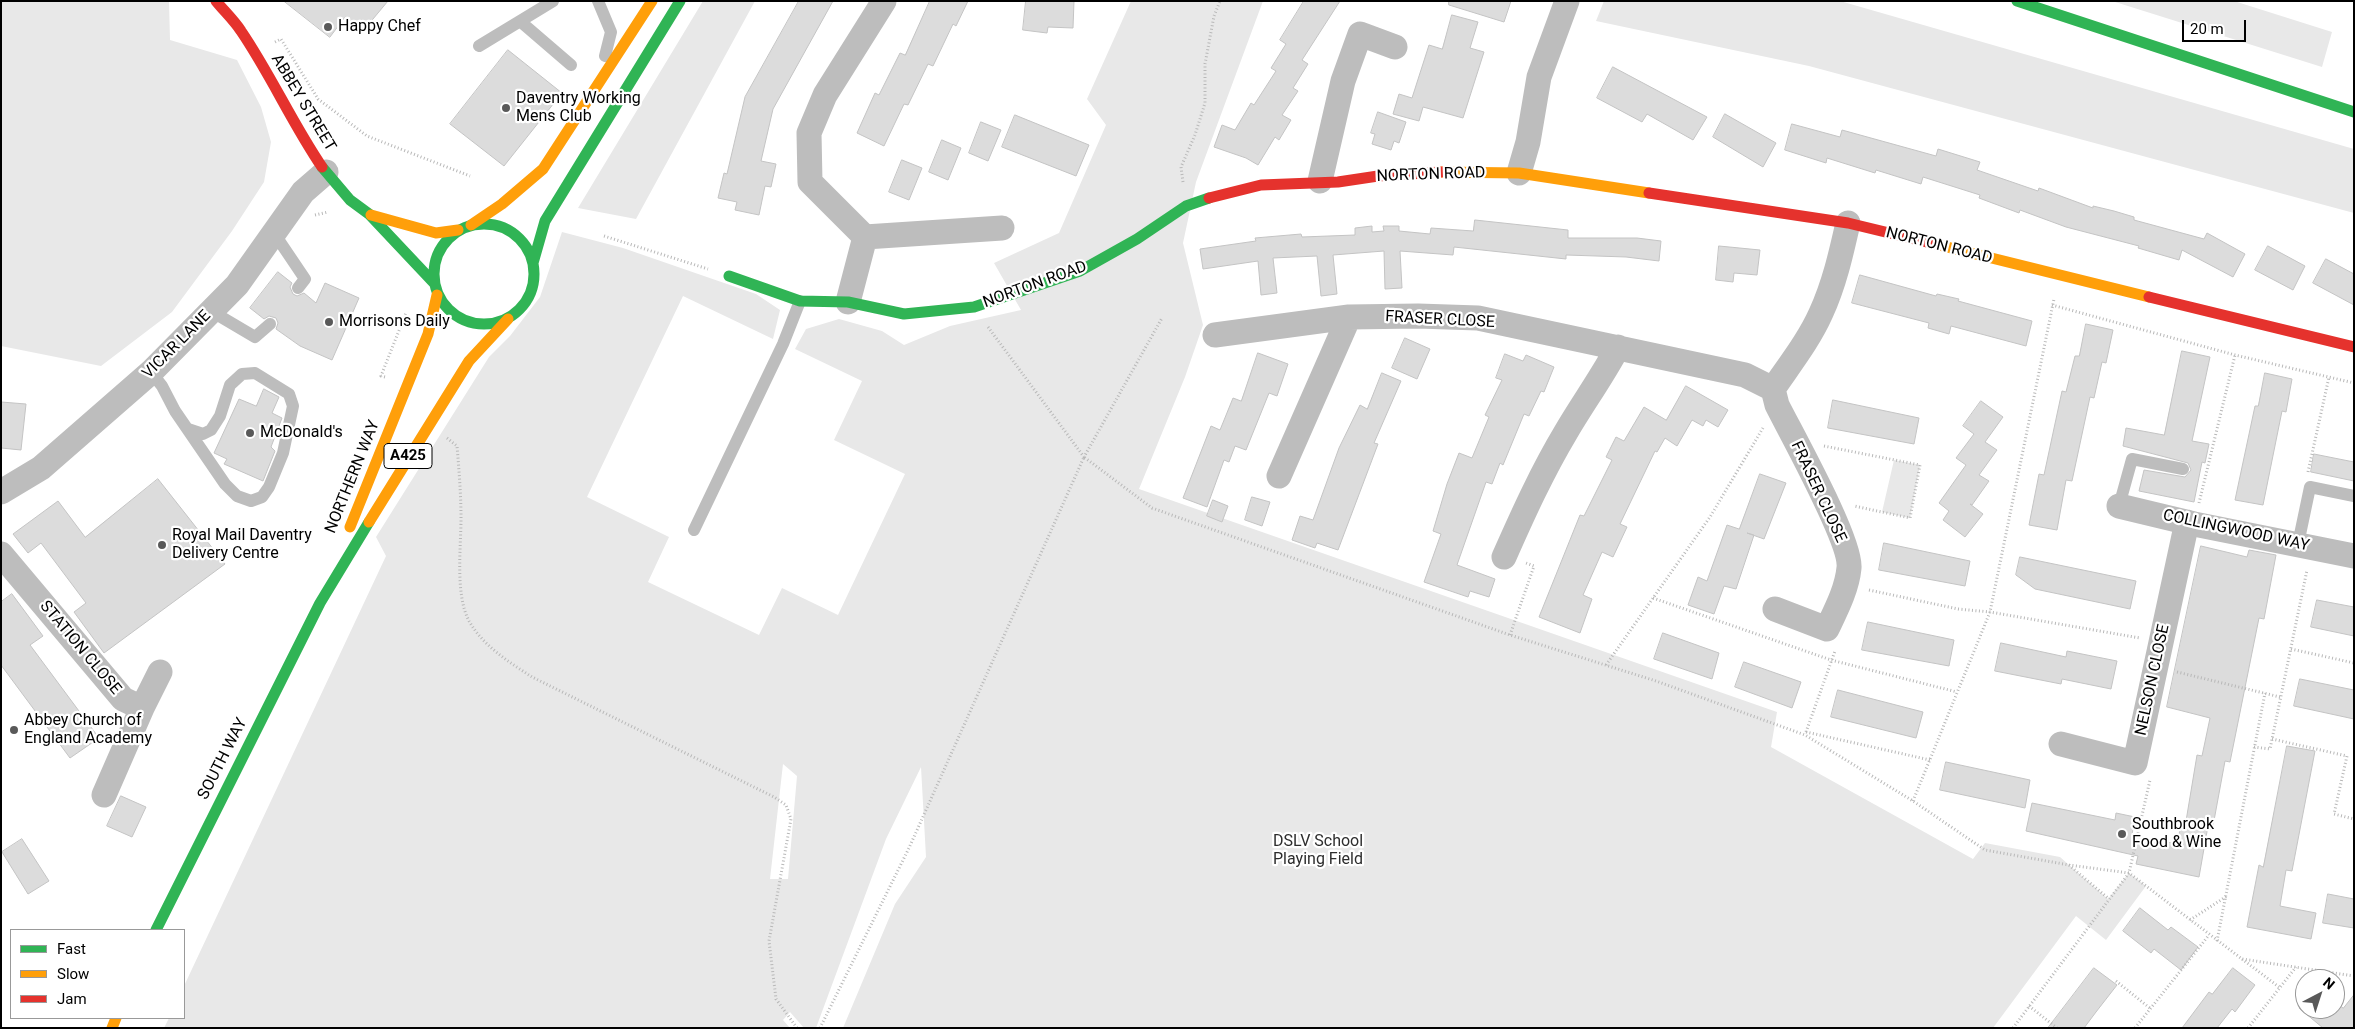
<!DOCTYPE html>
<style>
body{margin:0}
#map{position:relative;width:2355px;height:1029px;overflow:hidden;background:#fff;font-family:Roboto,sans-serif}
canvas{display:block}
.frame{position:absolute;inset:0;border:2px solid #000;pointer-events:none}
.legend{position:absolute;left:10px;top:929px;width:175px;height:90px;box-sizing:border-box;background:#fff;border:1px solid #999;margin:0;padding:6px 9px;list-style:none;font-size:15px;color:#000}
.legend li{display:flex;align-items:center;gap:10px;height:25px}
.legend b{width:25px;border:1px solid #999}
.north{position:absolute;left:2295px;top:969px;width:50px;height:50px;box-sizing:border-box;background:#fff;border:1px solid #999;border-radius:50%;rotate:40deg;font-size:14px;font-weight:700;line-height:20px;text-align:center;color:#000}
.north::after{content:'';display:block;margin:auto;width:18px;height:22px;background:#595959;clip-path:polygon(50% 0,100% 100%,50% 72%,0 100%)}
.scale{position:absolute;left:2182px;top:20px;width:64px;height:22px;box-sizing:border-box;border:2px solid #000;border-top:0;padding-left:6px;font-size:15px;line-height:18px;white-space:nowrap;color:#000;-webkit-text-stroke:4px #fff;paint-order:stroke}
</style>
<div id="map">
<canvas width="2355" height="1029"></canvas>
<div class="frame"></div>
<ul class="legend">
<li><b style="height:6px;background:#30b455"></b>Fast</li>
<li><b style="height:6px;background:#ff9f0a"></b>Slow</li>
<li><b style="height:6px;background:#e5322d"></b>Jam</li>
</ul>
<div class="north">N</div>
<div class="scale">20 m</div>
</div>
<script>
const ctx = document.querySelector('canvas').getContext('2d');
ctx.lineJoin = 'round';
function fillPath(path, color) {
  ctx.fillStyle = color;
  ctx.fill(path, 'evenodd');
}
function stroke(path, color, width, dash) {
  ctx.strokeStyle = color;
  ctx.lineWidth = width;
  ctx.lineCap = dash ? 'butt' : 'round';
  ctx.setLineDash(dash || []);
  ctx.stroke(path);
}
function label(font, color, halo, rows, align = 'center') {
  ctx.font = font + ' Roboto,sans-serif';
  ctx.lineWidth = 4.5;
  ctx.setLineDash([]);
  ctx.textBaseline = 'middle';
  ctx.strokeStyle = halo;
  ctx.fillStyle = color;
  for (const [text, x, y, turn = 0] of rows) {
    ctx.save();
    ctx.translate(x, y);
    ctx.rotate((+turn || 0) * Math.PI / 180);
    ctx.textAlign = isNaN(turn) ? turn : align;
    if (halo) ctx.strokeText(text, 0, 0);
    ctx.fillText(text, 0, 0);
    ctx.restore();
  }
}
const green = new Path2D(`
 M1 1H169L170 40 237 60 261 107 271 142 264 182 232 231 172 312 101 366 1 346Z
 M703 1H755L636 219 578 208Z
 M1131 1H1263L1196 182 1183 243 1203 325 1185 377 1139 489 1777 712 1771 747 1973 859 1985 843 2060 857 2108 899 2129 873 2146 886 2106 940 2076 916 1993 1028H843L895 904 926 857 921 767 886 839 816 1028H804L790 1012 783 1020 790 1028H164L169 1018H184V986L386 556 376 537 489 357 510 336 540 297 562 232 623 248 756 294 780 310 773 339 683 296 587 497 669 537 648 582 759 635 782 588 838 615 905 474 834 440 862 381 795 349 806 329 839 319 882 331 904 345 950 326 1021 310 994 263 1059 233 1106 125 1087 99ZM783 764 797 776 788 879H770Z
 M1604 1H1840L2354 149V213L1809 66 1596 21Z
 M2112 1H2234L2332 32 2322 67Z
 M1894 460 1920 465 1910 518 1882 512Z`);
const building = new Path2D(`
 M284 1H388L363 31 345 17 330 37Z
 M799 1H833L773 109 761 161 776 164 771 187 765 186 759 215 735 210 737 202 718 198 724 173 727 174 745 97Z
 M930 1H968L956 26 953 24 933 66 928 64 908 105 904 104 884 146 857 133 875 93 879 95 900 53 905 55Z
 M1026 1H1074L1073 28 1048 27 1047 33 1023 30Z
 M1304 1H1340L1302 60 1308 64 1293 88 1298 91 1282 115 1291 120 1279 140 1275 137 1258 165 1246 158 1214 147 1222 125 1235 130 1251 103 1254 105 1276 71 1271 68 1286 44 1280 40Z
 M1449 1H1511L1504 22 1449 5Z
 M1452 15 1478 22 1470 48 1484 52 1463 118 1423 107 1419 121 1393 114 1399 94 1412 98 1429 45 1442 49Z
 M508 50 562 93 504 166 450 124Z
 M1613 67 1707 117 1693 140 1647 114 1642 122 1597 98Z
 M1378 112 1406 122 1399 143 1394 141 1391 150 1372 144 1375 134 1371 133Z
 M1725 114 1776 143 1763 167 1713 137Z
 M1015 115 1089 145 1076 176 1002 147Z
 M981 122 1001 130 988 161 969 153Z
 M1792 124 1840 137 1842 130 1936 156 1938 149 1980 162 1977 170 2038 191 2039 188 2093 208V206L2114 211 2134 217V220L2204 239 2207 233 2245 254 2233 277 2182 250 2179 260 2138 248 2139 246 2066 227 2020 210 2019 213 1979 198 1980 195 1923 177 1921 184 1876 170 1875 173 1827 158 1826 163 1785 150Z
 M942 140 961 148 948 180 929 172Z
 M902 160 922 168 909 200 889 192Z
 M1475 220 1568 230V238H1637L1661 241 1659 261 1626 257 1566 255V259L1454 247 1453 255 1400 251 1402 288 1385 289 1384 251 1333 255 1337 294 1321 296 1317 256 1273 258 1277 293 1261 295 1258 261 1203 269 1200 249 1256 241 1255 238 1301 234 1302 237 1355 235V228L1372 226V232L1384 231 1383 226H1399V231L1430 234 1431 228 1473 231Z
 M1719 246 1760 250 1757 275 1734 273 1733 282 1716 280Z
 M2268 246 2305 266 2293 290 2255 270Z
 M2326 259 2354 274V305L2313 283Z
 M278 272 292 283 290 287 293 294 297 296 304 293 316 303 325 283 359 298 332 360 300 346 276 329 278 323 276 318 269 316 264 319 250 308Z
 M1860 275 1936 296 1937 294 1959 299 1958 301 2032 321 2026 346 1951 326 1949 334 1928 328 1929 323 1852 303Z
 M2086 324 2113 330 2106 363 2102 362 2094 398 2090 397 2072 481 2066 480 2057 530 2029 525 2039 474 2044 475 2062 391 2066 392 2075 356H2079Z
 M1405 338 1430 349 1417 379 1392 368Z
 M2182 351 2210 357 2192 441 2209 444 2205 463 2202 462 2194 502 2139 491 2144 470 2185 477 2191 470 2188 463 2123 446 2126 428 2164 435Z
 M1258 353 1288 364 1277 396 1269 393 1246 450 1235 446 1229 462 1224 460 1207 507 1183 498 1211 426 1220 430 1233 398 1241 401Z
 M1505 354 1523 361 1526 355 1554 367 1544 392 1541 391 1529 416 1524 414 1503 465 1500 463 1492 484 1486 482 1457 565 1495 579 1489 597 1470 591 1468 597 1424 582 1441 534 1433 531 1447 484 1459 453 1472 458 1489 417 1485 415 1502 380 1496 378Z
 M1382 373 1401 381 1374 443 1378 444 1338 550 1317 543 1315 548 1292 540 1300 516 1313 520 1339 448 1360 405 1367 409Z
 M2265 373 2292 379 2286 412 2282 411 2263 505 2235 500 2255 406H2258Z
 M1686 386 1728 410 1718 427 1706 420 1703 426 1692 420 1677 446 1665 438 1657 452 1655 451 1620 524 1627 527 1613 557 1602 552 1583 595 1592 599 1580 633 1539 617 1580 515 1584 516 1612 460 1606 457 1616 437 1624 441 1644 407 1666 420Z
 M264 389 279 397 272 413 282 418 271 447 275 451 263 481 224 464 227 459 214 453 239 399 256 406Z
 M1833 400 1919 418 1914 444 1828 428Z
 M1981 401 2003 417 1985 442 1997 450 1979 475 1989 481 1972 505 1970 504 1983 514 1965 537 1943 520 1949 511 1939 503 1966 465 1956 458 1974 434 1963 426Z
 M1 402 26 404 21 450 1 448Z
 M2314 454 2354 462V481L2311 472Z
 M1760 474 1786 483 1764 539 1747 533 1754 535 1736 589 1724 586 1714 614 1688 605 1698 577 1707 581 1727 525 1739 529Z
 M158 479 225 564 104 653 74 612 86 603 41 543 28 553 13 534 58 501 85 537Z
 M1252 497 1270 502 1262 526 1245 520Z
 M1213 500 1228 506 1222 522 1207 516Z
 M1884 543 1970 561 1965 586 1879 570Z
 M2201 546 2247 557 2249 550 2276 555 2264 619 2259 618 2230 762 2225 761 2213 826H2208L2199 877 2136 864 2138 856 2026 831 2032 803 2115 820 2116 813 2135 817 2132 835 2177 844 2182 820 2186 821 2197 755 2202 756 2210 718 2167 707Z
 M2020 557 2136 581 2130 609 2035 589 2016 575Z
 M12 594 43 636 30 645 99 738 70 758 1 665V602Z
 M2317 600 2354 607V636L2311 627Z
 M1868 622 1954 640 1949 666 1862 650Z
 M1663 633 1719 653 1712 679 1654 659Z
 M2001 643 2066 657 2067 651 2117 661 2111 689 2062 679 2061 684 1995 671Z
 M1744 662 1801 682 1792 708 1735 687Z
 M2300 679 2354 690V719L2294 706Z
 M1838 690 1923 712 1916 738 1831 717Z
 M2287 746 2315 751 2292 871 2286 870 2280 906 2316 913 2311 939 2247 927 2259 865 2263 867Z
 M1946 762 2030 780 2025 808 1940 790Z
 M121 796 146 807 132 837 107 826Z
 M22 839 49 881 28 894 2 852Z
 M2328 894 2354 899V928L2323 923Z
 M2140 908 2168 930 2171 927 2198 947 2181 970 2154 949 2151 953 2123 931Z
 M2094 968 2117 985 2096 1012 2084 1028H2048Z
 M2233 968 2255 985 2235 1012 2232 1009 2217 1028H2182L2209 992 2212 994Z
 M2354 995V1028H2323L2299 1008 2305 1000V1009H2335V1002L2343 1008Z`);
const path = new Path2D(`
 M275 42 281 39 318 99 367 136 470 176
 M1183 182 1181 167 1195 135 1205 103V64L1214 16 1220 1
 M315 215 328 212
 M604 236 708 269
 M2052 305 2235 355 2354 383
 M988 327 1084 457 1162 318
 M385 377 381 376 406 313
 M447 438 457 446C459 470 461 494 461 518 461 548 455 594 469 621 483 646 509 662 532 677L774 797 786 805 791 819 769 941 776 999 797 1028
 M1824 446 1920 465 1910 518 1854 506
 M2308 472 2329 377
 M2199 503 2235 355
 M1869 590 1958 609 1990 612 2140 638
 M1653 598 1831 660 1957 692
 M1510 635 1534 566 1526 563
 M2291 649 2354 663
 M1606 665 1710 517 1763 428
 M2177 672 2280 697
 M1806 732 1930 760
 M1806 732 1835 651
 M2272 739 2347 756 2334 814 2354 819
 M2254 747 2270 749 2307 570
 M1913 801 1990 612 2054 299
 M2069 865 2109 899
 M2190 920 2227 896
 M2217 941 2265 693
 M2242 959 2279 987
 M2116 981 2151 1009
 M2029 1006 2057 1028
 M820 1028 909 848 1084 457 1152 508 1510 635 1656 681 1805 735 1913 801 1985 850 2069 865 2129 873 2242 959 2354 976
 M2013 1028 2129 873 2150 780
 M2135 1028 2209 935
 M2248 1028 2296 967`);
const lane = new Path2D(`
 M598 1 611 32 605 56
 M521 22 571 65
 M479 46 553 1
 M274 233 305 279 298 288
 M211 311 255 337 270 324
 M151 372 162 386 175 411 225 484 237 496 251 501 262 497 269 487 283 453 293 406 289 394 255 373 242 374 230 385 220 416 211 430 203 434 188 429
 M2119 506 2132 459 2183 469
 M694 530 783 344 800 301
 M2298 544 2310 487 2354 496`);
const street = new Path2D(`
 M1519 173 1528 142 1539 77 1567 1
 M1320 181 1343 81 1360 34 1395 47
 M865 237 1002 228
 M848 302 865 237 810 182 809 133 825 95 884 1
 M1215 335 1349 317 1418 316 1478 318 1745 375 1773 389 1777 405C1792 435 1852 542 1849 568 1847 589 1836 610 1827 629L1775 609
 M1773 389C1790 364 1809 340 1821 313 1834 285 1841 254 1848 223
 M1279 476 1349 317
 M1 492 41 468 151 372 237 285 303 192 326 172
 M2119 506 2194 524 2354 556
 M1 554 123 699 142 708 104 795
 M1504 557C1523 514 1542 472 1566 432 1583 403 1602 377 1618 347
 M142 708 160 672
 M2061 744 2135 763 2187 522`);
const fast = new Path2D(`
 M2017 1 2354 112
 M322 167 350 200 369 214 434 283
 M434 274a50 50 0 1 1 100 0a50 50 0 1 1-100 0Z
 M533 263 545 221 680 1
 M729 276 800 301 848 302 904 314 974 307 1080 271 1137 239 1186 206 1209 198
 M156 930 320 603 369 522`);
const slow = new Path2D(`
 M1441 172 1519 173 1649 193
 M371 215 436 233 458 230
 M471 225 502 204 543 169 652 1
 M1939 245 2149 297
 M369 522 469 361 508 319
 M350 527 428 334 437 295
 M112 1028 116 1018`);
const jam = new Path2D(`
 M216 1C224 11 234 20 241 31 271 75 292 123 322 167
 M1649 193 1848 223 1939 245
 M1209 198 1261 185 1338 182 1378 176 1441 172
 M2149 297 2354 347`);
const markers = [
 [328,27,5,"#595959"],
 [506,108,5,"#595959"],
 [329,322,5,"#595959"],
 [250,433,5,"#595959"],
 [162,545,5,"#595959"],
 [14,730,5,"#595959"],
 [2122,834,5,"#595959"]
];
const shields = [
 [408,456,48]
];
const shieldNames = [
 ["A425",408,456]
];
const poiNames = [
 ["Happy Chef",338,27],
 ["Daventry Working",516,99],
 ["Mens Club",516,117],
 ["Morrisons Daily",339,322],
 ["McDonald's",260,433],
 ["Royal Mail Daventry",172,536],
 ["Delivery Centre",172,554],
 ["Abbey Church of",24,721],
 ["England Academy",24,739],
 ["Southbrook",2132,825],
 ["Food & Wine",2132,843]
];
const streetNames = [
 ["ABBEY STREET",303,103,59],
 ["NORTON ROAD",1431,175,-2],
 ["NORTON ROAD",1939,246,14],
 ["NORTON ROAD",1035,285,-20],
 ["FRASER CLOSE",1440,320,3],
 ["VICAR LANE",177,345,-45],
 ["NORTHERN WAY",353,477,-68],
 ["FRASER CLOSE",1818,492,65],
 ["COLLINGWOOD WAY",2236,531,12],
 ["STATION CLOSE",80,648,50],
 ["NELSON CLOSE",2153,680,-78],
 ["SOUTH WAY",223,759,-63]
];
const parkNames = [
 ["DSLV School",1318,842],
 ["Playing Field",1318,860]
];
fillPath(green, '#e8e8e8');
fillPath(building, '#dcdcdc');
stroke(building, '#c4c4c4', 1);
stroke(path, '#b8b8b8', 3, [1, 2.5]);
stroke(lane, '#bdbdbd', 12);
stroke(street, '#bdbdbd', 25);
stroke(fast, '#30b455', 11);
stroke(slow, '#ff9f0a', 11);
stroke(jam, '#e5322d', 11);
for (const [x, y, r, color] of markers) {
  const dot = new Path2D();
  dot.arc(x, y, r, 0, 2 * Math.PI);
  ctx.fillStyle = color;
  ctx.fill(dot);
  stroke(dot, '#fff', 2);
}
for (const [x, y, w] of shields) {
  const box = new Path2D();
  box.roundRect(x - w / 2, y - 12.5, w, 25, 4);
  ctx.fillStyle = '#fff';
  ctx.fill(box);
  stroke(box, '#000', 1);
}
label('bold 15px', '#000', null, shieldNames);
label('16px', '#000', '#fff', poiNames, 'left');
label('16px', '#000', '#fff', streetNames);
label('16px', '#2d2d2d', '#fff', parkNames);
</script>
